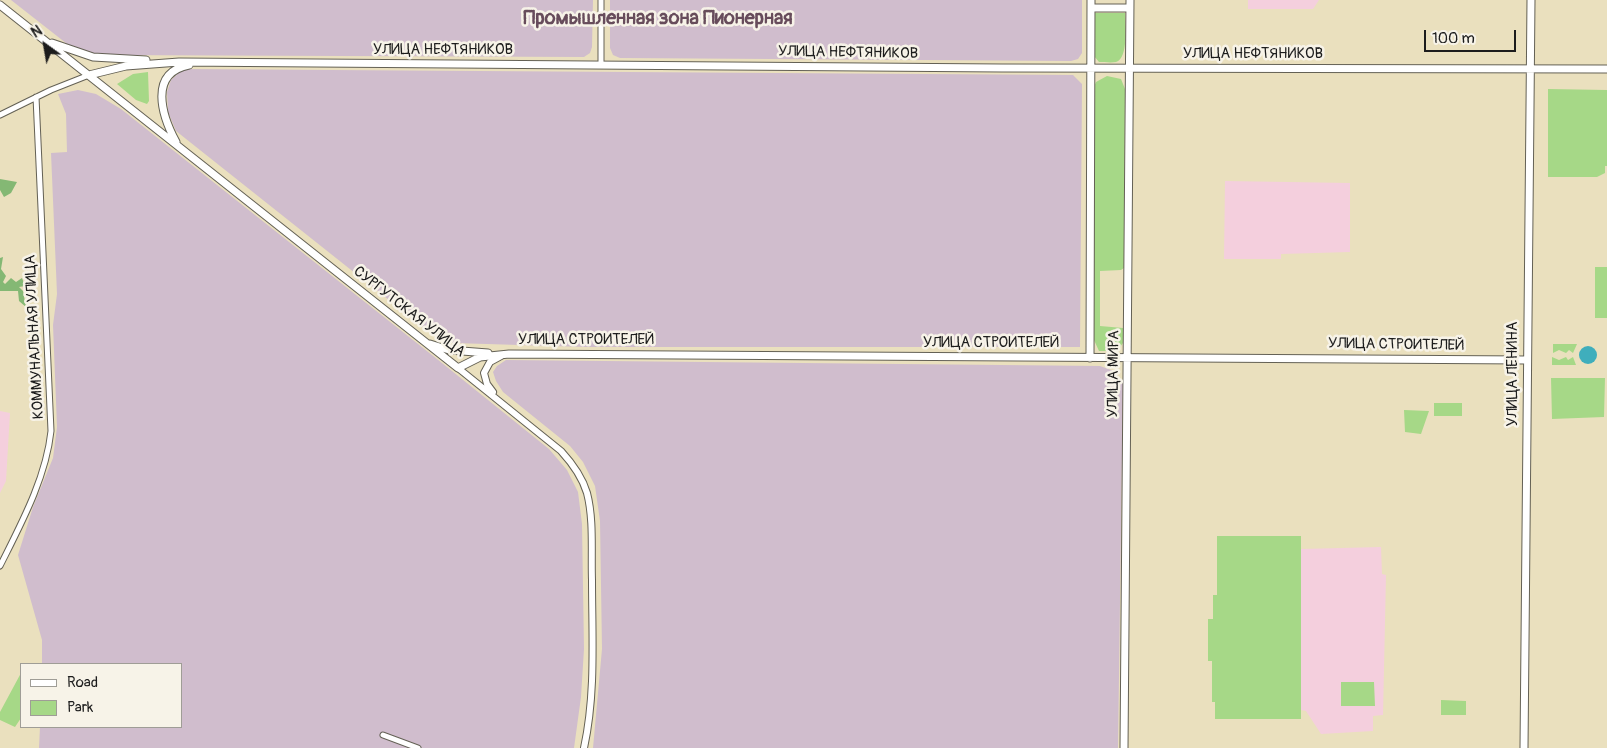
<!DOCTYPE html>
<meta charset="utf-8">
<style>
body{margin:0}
#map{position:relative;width:1607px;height:748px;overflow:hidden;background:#eae0be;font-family:Pangolin,sans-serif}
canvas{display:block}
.legend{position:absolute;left:20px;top:663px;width:162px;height:65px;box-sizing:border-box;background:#f7f3e8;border:1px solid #9f9d96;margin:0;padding:6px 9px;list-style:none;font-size:15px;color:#1c1c1c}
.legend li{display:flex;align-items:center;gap:10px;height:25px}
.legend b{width:25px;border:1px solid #9f9d96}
.north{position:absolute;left:20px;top:20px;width:50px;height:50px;-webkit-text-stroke:4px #f7f3e8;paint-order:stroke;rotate:328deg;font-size:14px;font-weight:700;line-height:20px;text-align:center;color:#1c1c1c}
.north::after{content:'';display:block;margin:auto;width:18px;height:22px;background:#1c1c1c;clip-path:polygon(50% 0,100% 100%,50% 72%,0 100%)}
.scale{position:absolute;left:1424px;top:30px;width:92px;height:22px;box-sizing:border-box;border:2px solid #1c1c1c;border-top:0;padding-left:6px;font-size:15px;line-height:18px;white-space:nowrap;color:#1c1c1c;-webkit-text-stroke:4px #f7f3e8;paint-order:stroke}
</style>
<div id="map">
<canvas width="1607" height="748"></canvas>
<ul class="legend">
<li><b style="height:6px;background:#fff"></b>Road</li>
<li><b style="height:14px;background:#a6d887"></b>Park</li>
</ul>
<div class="north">N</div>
<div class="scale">100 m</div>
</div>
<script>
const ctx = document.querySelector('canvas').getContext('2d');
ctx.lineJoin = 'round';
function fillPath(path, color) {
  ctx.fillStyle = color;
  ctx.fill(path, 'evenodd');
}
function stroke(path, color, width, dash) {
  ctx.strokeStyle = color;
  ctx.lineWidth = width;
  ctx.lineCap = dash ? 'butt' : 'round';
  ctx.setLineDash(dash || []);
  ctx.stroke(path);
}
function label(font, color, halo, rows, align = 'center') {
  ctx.font = font + ' Pangolin,sans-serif';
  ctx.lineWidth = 5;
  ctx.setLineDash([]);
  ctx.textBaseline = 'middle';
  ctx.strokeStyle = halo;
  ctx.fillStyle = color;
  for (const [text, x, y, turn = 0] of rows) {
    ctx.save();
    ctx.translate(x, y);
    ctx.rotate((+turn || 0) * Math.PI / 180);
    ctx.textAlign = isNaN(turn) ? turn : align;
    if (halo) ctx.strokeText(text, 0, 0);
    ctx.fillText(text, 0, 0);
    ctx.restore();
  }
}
const built = new Path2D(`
 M1248 0H1319L1313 9H1248Z
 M1225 181 1350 183V252L1281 254V259H1224Z
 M0 411 10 413 6 481 0 493Z
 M1381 547 1382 574 1386 575 1383 715 1373 716V731L1321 734 1306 711 1301 710V549Z`);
const industrial = new Path2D(`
 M11 0H593L592 47 590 53 584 57 97 55 71 47Z
 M610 0H1082V53L1078 59 1071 61 620 58 613 55 610 48Z
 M183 69 1073 75 1082 84 1080 347H586L453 343 433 335 176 131 168 112 167 92 171 80Z
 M78 90 96 94 121 109 437 359 549 449 567 470 578 492 582 524 584 649 581 697 574 748H39L40 727H181V664H42V640L18 555 33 507 53 458 57 427 53 325 57 294 51 153 67 152 66 114 58 94Z
 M506 360 1100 366 1114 371 1123 384 1118 748H593L602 649 600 521 595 486 583 462 570 446 503 392 496 381 493 372 497 366Z`);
const green = new Path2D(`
 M1094 13H1125C1125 24 1129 58 1116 62 1111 63 1104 62 1099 62L1094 56Z
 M148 72 149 101 147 104 136 100 117 84 133 74Z
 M1107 76 1121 79 1125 89 1124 268 1121 270 1100 271V326L1123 328V343L1117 351H1099L1094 340V87L1096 82Z
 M1548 89 1607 90V166H1605V173L1597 177H1548Z
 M1595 267H1607V318H1595Z
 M1553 344H1577L1573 353 1569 350 1566 353 1559 350 1553 353Z
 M1552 357 1559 360 1566 357 1568 360 1573 357 1576 365H1552Z
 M1551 378H1605L1604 417 1552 419Z
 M1434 403H1462V416H1434Z
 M1404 410 1429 411 1421 434 1405 432Z
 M1217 536H1301V719H1215V702H1212V661H1208V619H1213V595H1217Z
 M21 673V718L15 727 0 720V712Z
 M1341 682H1374L1375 706H1341Z
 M1441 700 1466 701V715H1441Z`);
const forest = new Path2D(`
 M0 179 17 182 11 193 4 197 0 190Z
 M3 257 1 269 6 276 3 282 5 284 11 278 16 282 22 278 25 286 19 287 23 291 26 307 19 301 18 291H0V258Z`);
const water = new Path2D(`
 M1579 355a9 9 0 1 1 18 0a9 9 0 1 1-18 0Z`);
const minor = new Path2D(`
 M601 64V0
 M0 115 51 90 89 75
 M0 566C21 524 46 478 51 431L36 97
 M383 735 418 748`);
const tertiary = new Path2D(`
 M458 368 561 451C572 463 582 476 587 493 594 520 591 552 592 580 592 636 596 693 584 748
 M493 392 487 384 484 373 490 362 501 356`);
const secondary = new Path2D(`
 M0 5 458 368 480 357 509 354 1527 360
 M1091 8H1130
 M52 43 93 57 146 60
 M89 75 126 66 179 62 1002 68 1607 69
 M176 142C162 116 148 73 189 65
 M430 344 449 350 488 353
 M1090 358 1091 0
 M1124 748 1130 0
 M1524 748 1531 0`);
const streetNames = [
 ["УЛИЦА НЕФТЯНИКОВ",443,50],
 ["УЛИЦА НЕФТЯНИКОВ",848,53,1],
 ["УЛИЦА НЕФТЯНИКОВ",1253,54],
 ["СУРГУТСКАЯ УЛИЦА",409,312,38],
 ["КОММУНАЛЬНАЯ УЛИЦА",35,337,-93],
 ["УЛИЦА СТРОИТЕЛЕЙ",586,340],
 ["УЛИЦА СТРОИТЕЛЕЙ",991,343],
 ["УЛИЦА СТРОИТЕЛЕЙ",1396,345,1],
 ["УЛИЦА МИРА",1114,374,-89],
 ["УЛИЦА ЛЕНИНА",1513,374,-90]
];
const districtNames = [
 ["Промышленная зона Пионерная",658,19]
];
fillPath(built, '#f4cfdd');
fillPath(industrial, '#d0bdcd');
fillPath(green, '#a6d887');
fillPath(forest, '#84b874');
fillPath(water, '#3faebc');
stroke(minor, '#646155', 7);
stroke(tertiary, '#646155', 8);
stroke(secondary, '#646155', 9);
stroke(minor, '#fff', 5);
stroke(tertiary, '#fff', 6);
stroke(secondary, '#fff', 7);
label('15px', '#1c1c1c', '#f7f3e8', streetNames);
label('bold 20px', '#674c5b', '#f7f3e8', districtNames);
</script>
